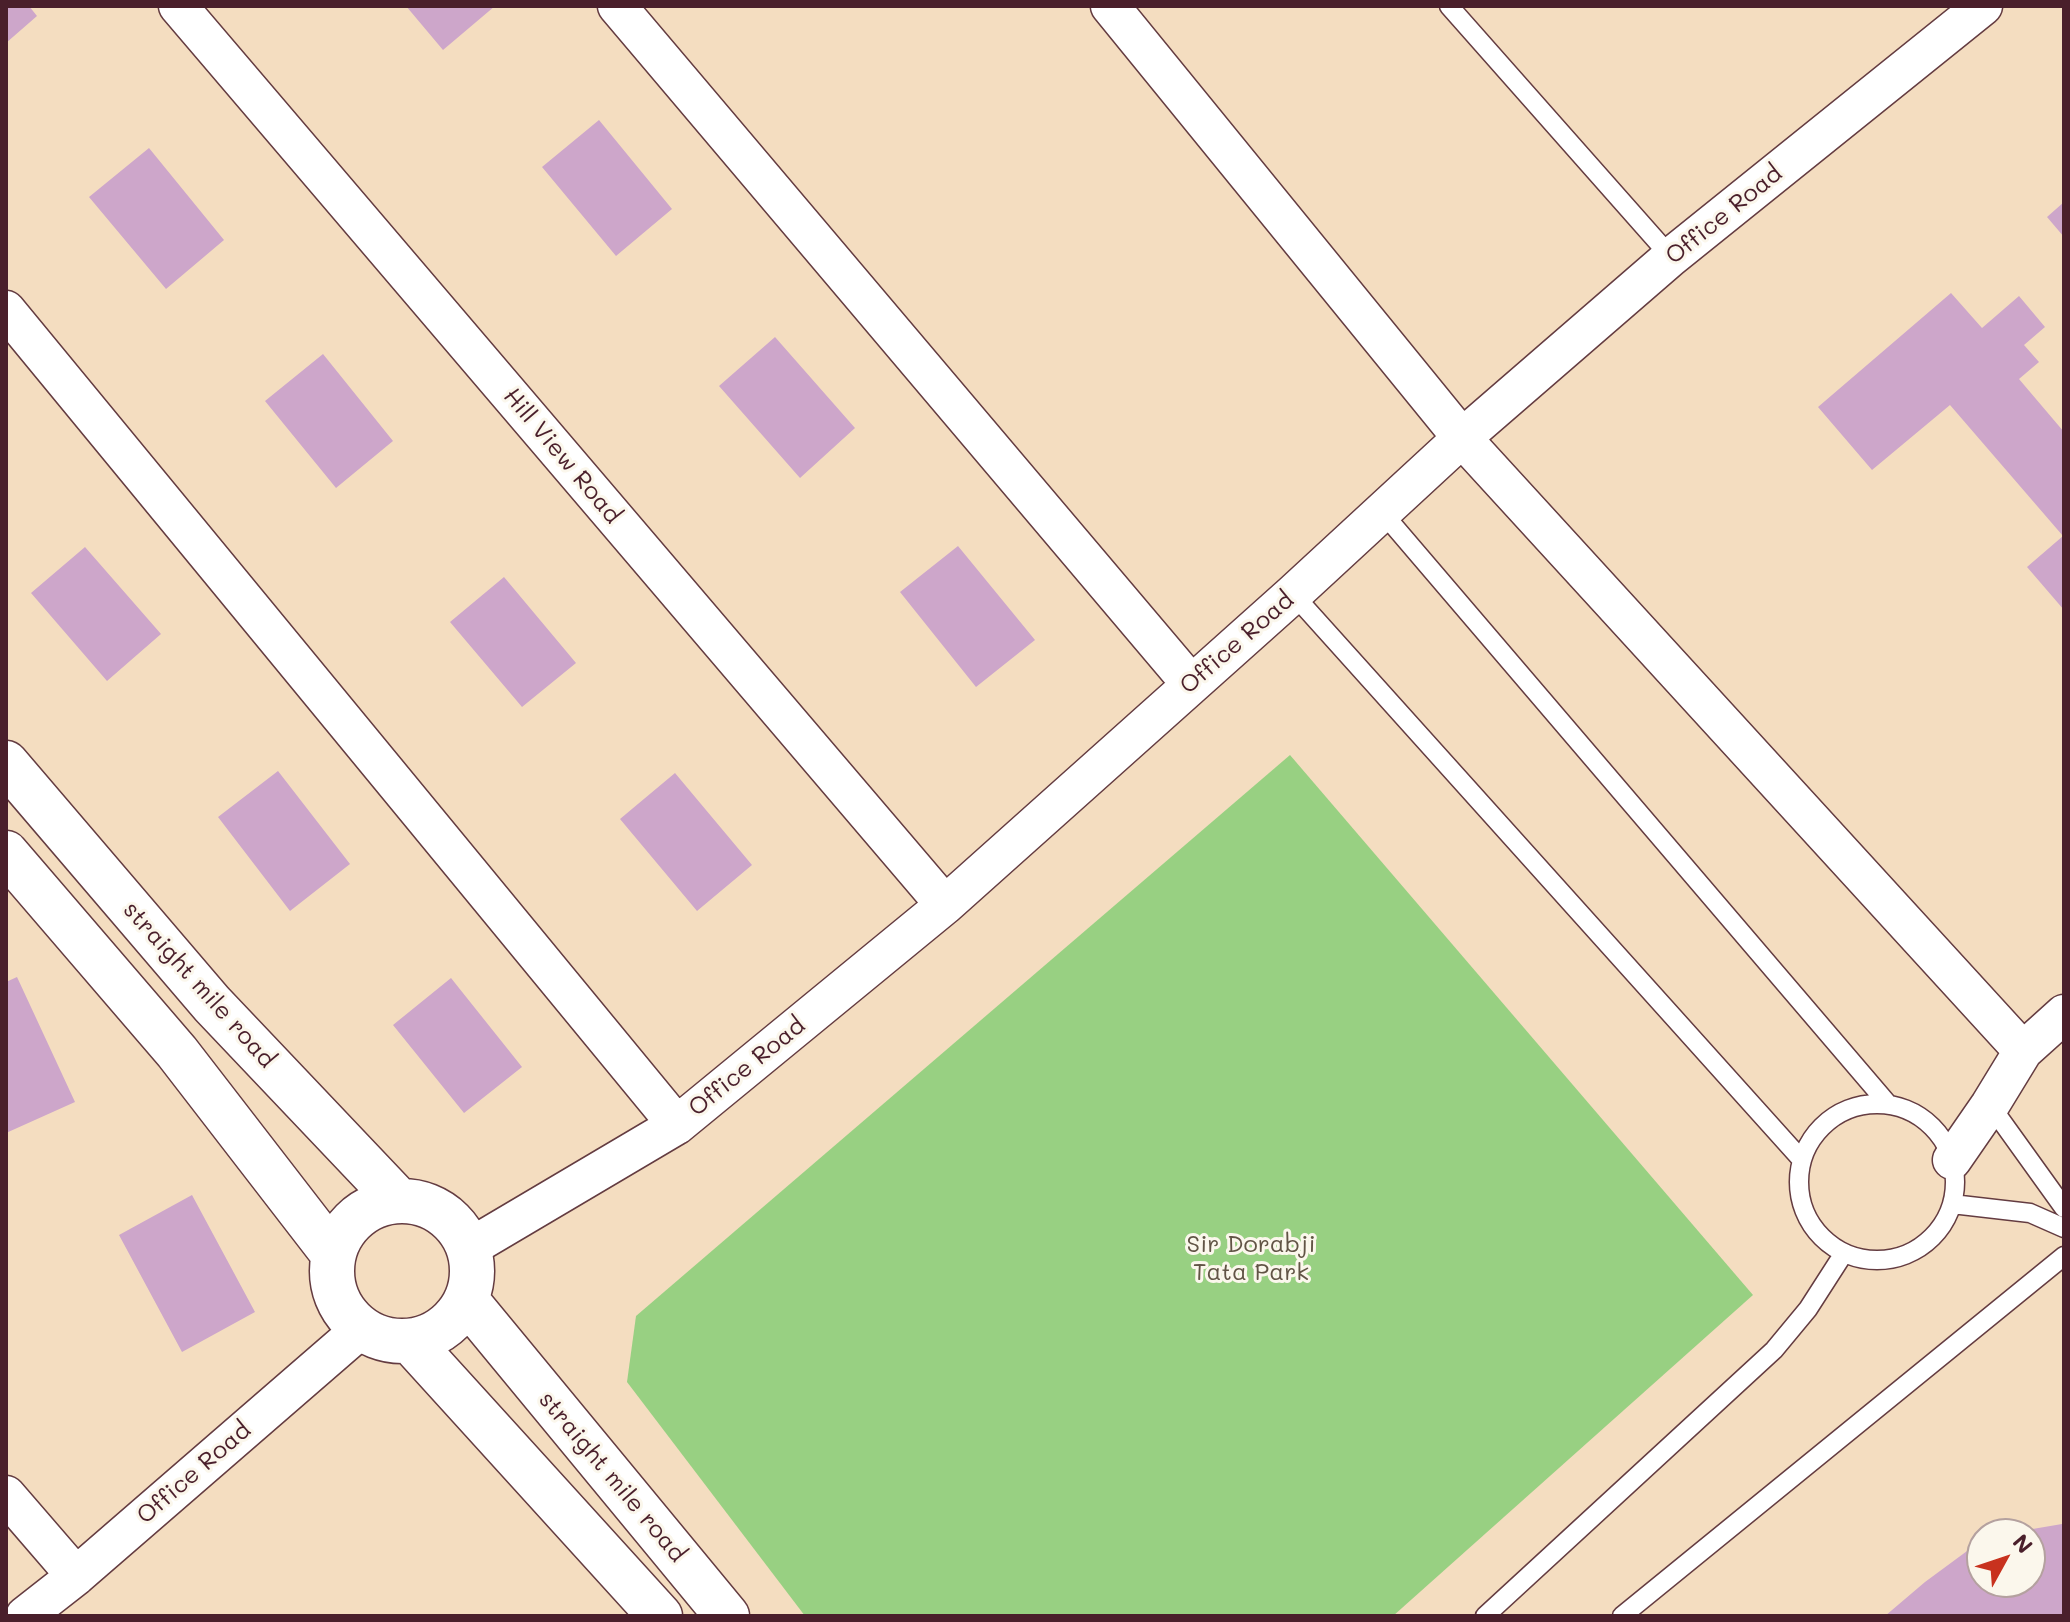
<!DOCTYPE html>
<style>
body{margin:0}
#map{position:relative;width:2070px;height:1622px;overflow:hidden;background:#f4ddc0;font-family:Mali,sans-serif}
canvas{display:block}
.frame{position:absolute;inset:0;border:8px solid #4a1f2b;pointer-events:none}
.north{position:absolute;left:1966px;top:1518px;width:80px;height:80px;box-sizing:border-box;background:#fbf7ec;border:2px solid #b4a19f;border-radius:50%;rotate:50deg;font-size:22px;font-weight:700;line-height:32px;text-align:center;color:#4a1f2b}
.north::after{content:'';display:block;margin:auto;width:28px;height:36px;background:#c8321e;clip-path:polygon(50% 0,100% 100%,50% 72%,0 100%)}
</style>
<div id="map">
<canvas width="2070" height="1622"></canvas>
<div class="frame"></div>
<div class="north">N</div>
</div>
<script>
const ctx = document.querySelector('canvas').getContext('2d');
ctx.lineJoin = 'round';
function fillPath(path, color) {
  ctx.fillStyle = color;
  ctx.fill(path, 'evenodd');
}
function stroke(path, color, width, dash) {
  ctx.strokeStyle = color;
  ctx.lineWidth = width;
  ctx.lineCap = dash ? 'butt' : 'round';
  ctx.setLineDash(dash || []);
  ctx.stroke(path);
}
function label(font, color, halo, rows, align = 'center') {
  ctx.font = font + ' Mali,sans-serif';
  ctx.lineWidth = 6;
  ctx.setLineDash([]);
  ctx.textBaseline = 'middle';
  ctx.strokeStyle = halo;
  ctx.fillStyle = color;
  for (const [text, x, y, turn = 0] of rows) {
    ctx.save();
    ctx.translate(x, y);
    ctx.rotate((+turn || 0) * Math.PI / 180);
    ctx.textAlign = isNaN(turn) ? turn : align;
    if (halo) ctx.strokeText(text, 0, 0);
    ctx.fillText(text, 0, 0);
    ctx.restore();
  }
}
const green = new Path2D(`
 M1290 755 1753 1295 1393 1616H805L627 1382 636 1316Z`);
const building = new Path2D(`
 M6 6H29L37 16 6 43Z
 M406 6H495L443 50Z
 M599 120 672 209 616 256 542 167Z
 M149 148 224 240 166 289 89 197Z
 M2064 202V237L2047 217Z
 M1951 293 1982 328 2019 296 2045 327 2024 345 2039 362 2019 379 2064 432V610L2027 567 2063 536 1950 405 1872 470 1818 407Z
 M775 337 855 428 800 478 719 386Z
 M323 354 393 441 336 488 265 401Z
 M958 546 1035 640 976 687 900 592Z
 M85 547 161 634 107 681 31 593Z
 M504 577 576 663 522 707 450 622Z
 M278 771 350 864 290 911 218 817Z
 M675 773 752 865 697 911 620 819Z
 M17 977 75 1102 6 1133V982Z
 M451 978 522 1067 464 1113 393 1025Z
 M192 1195 255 1312 182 1352 119 1235Z
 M2062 1524H2064V1616H1885L1925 1582 1982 1540V1582H2030V1534H2015V1532Z`);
const service = new Path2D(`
 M1449 6 1671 257
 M1382 512 1888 1104
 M1293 594 1801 1159
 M1799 1182a78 78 0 1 1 156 0a78 78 0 1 1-156 0Z
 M1990 1105 2064 1208
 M1952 1204 2030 1213 2064 1228
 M1485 1616 1774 1350 1808 1309 1844 1253
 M1622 1616 2064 1256`);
const minor = new Path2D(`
 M178 6 945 905
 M617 6 1191 684
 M1110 6 1462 438 2023 1051
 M6 310 677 1125
 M1952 1160 1990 1105 2023 1051 2064 1014
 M469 1248 677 1125 945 905 1293 594 1462 438 1671 257 1983 6
 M6 1495 76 1576
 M25 1616 76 1576 361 1329`);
const tertiary = new Path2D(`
 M6 763 212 1004 399 1201
 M6 853 177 1052 333 1254
 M332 1271a70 70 0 1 1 140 0a70 70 0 1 1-140 0Z
 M467 1301 727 1616
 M411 1342 660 1616`);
const streetNames = [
 ["Office Road",1724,215,-39],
 ["Hill View Road",562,456,50],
 ["Office Road",1237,643,-41],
 ["straight mile road",199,985,48],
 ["Office Road",747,1067,-39],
 ["Office Road",194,1473,-41],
 ["straight mile road",612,1477,50]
];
const parkNames = [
 ["Sir Dorabji",1251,1245],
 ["Tata Park",1251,1273]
];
fillPath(green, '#98d082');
fillPath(building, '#cda6ca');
stroke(service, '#643c41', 21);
stroke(minor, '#643c41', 41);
stroke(tertiary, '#643c41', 47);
stroke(service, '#fff', 18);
stroke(minor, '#fff', 38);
stroke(tertiary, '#fff', 44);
label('24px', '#4a1f2b', '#fbf7ec', streetNames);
label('24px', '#615445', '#fbf7ec', parkNames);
</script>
